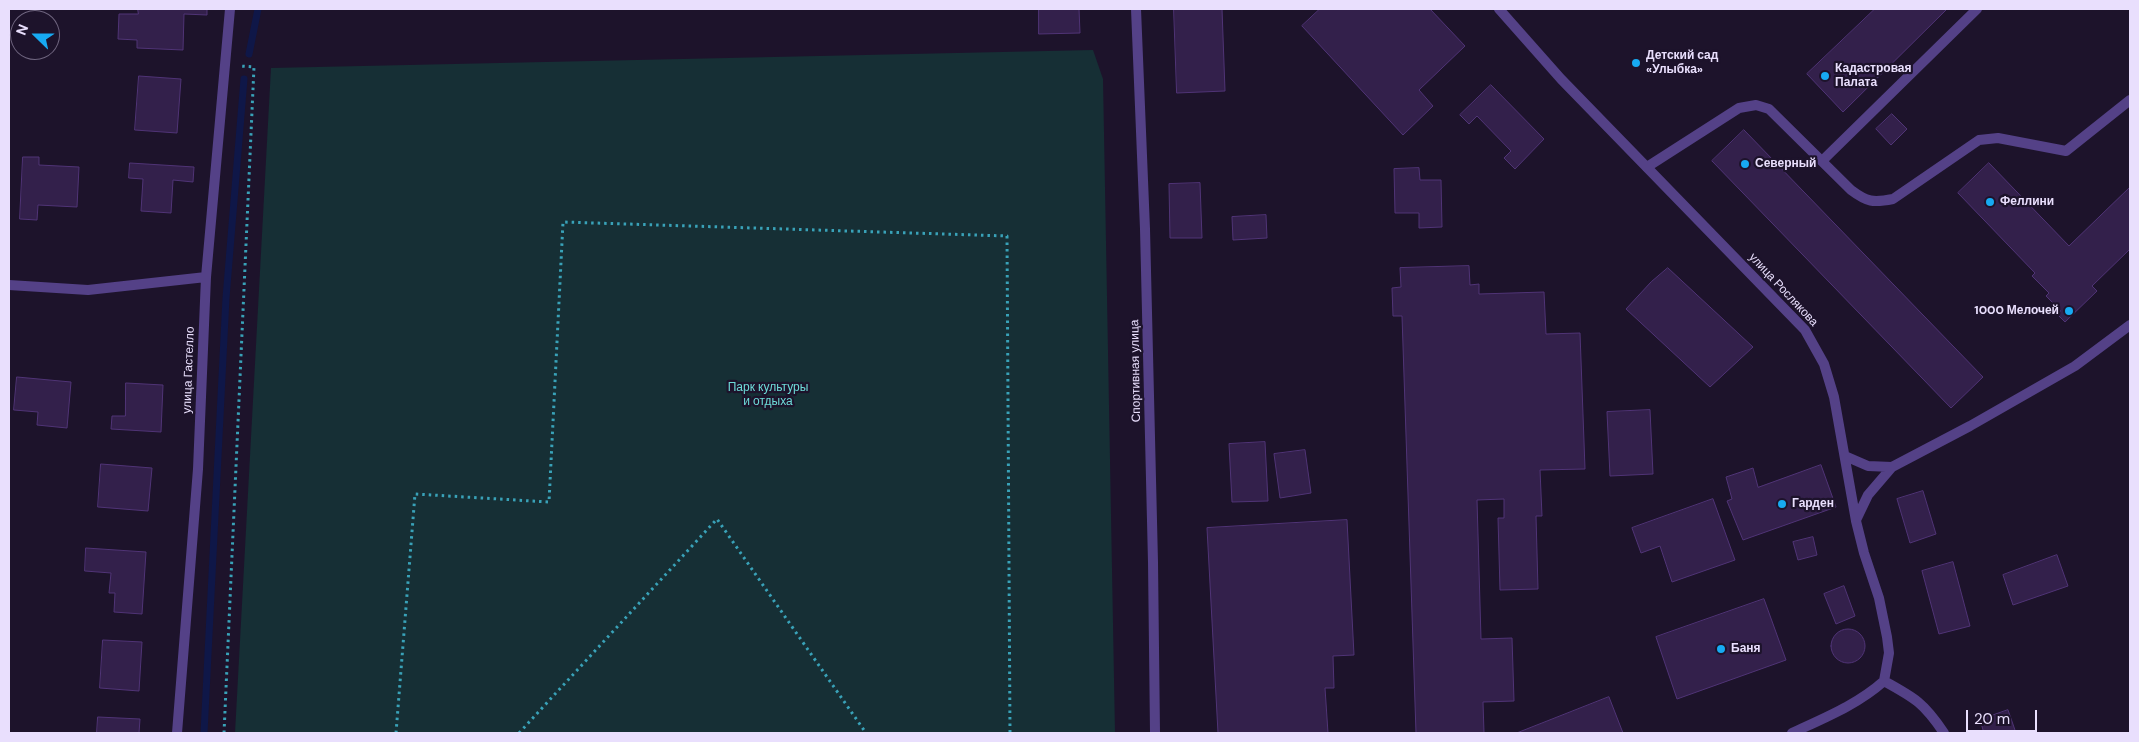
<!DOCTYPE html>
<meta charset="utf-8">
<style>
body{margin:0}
#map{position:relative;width:2139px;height:742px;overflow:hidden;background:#1d132b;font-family:"DM Sans",sans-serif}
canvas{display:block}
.frame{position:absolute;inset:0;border:10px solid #e9dffd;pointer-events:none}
.north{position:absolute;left:10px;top:10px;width:50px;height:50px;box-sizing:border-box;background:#1d132b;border:1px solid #6f657f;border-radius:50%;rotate:292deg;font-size:14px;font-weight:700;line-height:20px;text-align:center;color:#e9dffd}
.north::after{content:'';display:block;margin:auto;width:18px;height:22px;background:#17aaf2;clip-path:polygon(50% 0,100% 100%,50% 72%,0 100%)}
.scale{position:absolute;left:1966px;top:710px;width:71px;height:22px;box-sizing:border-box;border:2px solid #e9dffd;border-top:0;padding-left:6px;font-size:15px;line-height:18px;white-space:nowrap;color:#e9dffd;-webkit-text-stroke:4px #1d132b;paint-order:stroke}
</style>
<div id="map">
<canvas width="2139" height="742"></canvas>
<div class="frame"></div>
<div class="north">N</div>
<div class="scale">20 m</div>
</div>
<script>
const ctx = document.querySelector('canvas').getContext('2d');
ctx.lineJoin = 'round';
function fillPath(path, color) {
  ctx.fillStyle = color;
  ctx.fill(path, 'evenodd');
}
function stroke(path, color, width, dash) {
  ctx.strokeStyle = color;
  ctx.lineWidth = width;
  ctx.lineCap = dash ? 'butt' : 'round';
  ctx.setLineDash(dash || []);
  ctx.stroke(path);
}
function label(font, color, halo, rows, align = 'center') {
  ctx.font = font + ' "DM Sans",sans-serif';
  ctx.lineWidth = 4.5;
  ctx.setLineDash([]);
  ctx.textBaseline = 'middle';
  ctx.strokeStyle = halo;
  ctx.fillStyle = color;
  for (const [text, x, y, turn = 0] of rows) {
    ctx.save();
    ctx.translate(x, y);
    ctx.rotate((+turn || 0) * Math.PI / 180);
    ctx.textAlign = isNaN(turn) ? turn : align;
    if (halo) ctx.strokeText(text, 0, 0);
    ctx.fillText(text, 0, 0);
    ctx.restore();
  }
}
const green = new Path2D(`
 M1093 50 1103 79 1115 733H235L271 68Z`);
const stream = new Path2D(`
 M249 54 258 9
 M204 733 226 298 244 79`);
const building = new Path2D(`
 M138 9H207V15L184 14 183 50 137 48V40L118 39 119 14H138Z
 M1039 9H1079L1080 33 1039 34Z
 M1174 9H1222L1225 91 1177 93Z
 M1320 9H1430L1465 46 1419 90 1433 106 1403 135 1302 26Z
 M1875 9H1947L1843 112 1807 74Z
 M139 76 181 79 177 133 135 130Z
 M1491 85 1544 139 1515 169 1504 158 1511 151 1477 116 1469 124 1460 115Z
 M1892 114 1907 129 1891 145 1876 129Z
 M1744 130 1983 377 1951 408 1712 161Z
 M23 157H39V165L79 167 77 207 38 205 37 220 20 219Z
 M130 163 194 167 193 182 173 180 171 213 141 211 143 179 129 178Z
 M1989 163 2069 246 2130 187V249L2092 286 2097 291 2065 322 2057 314 2061 311 2046 296 2049 293 2032 276 2035 273 1958 193Z
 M1419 168 1420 180H1441L1442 227 1419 228V213H1395L1394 169Z
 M1200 183 1202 238H1170L1169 184Z
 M1266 215 1267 238 1233 240 1232 217Z
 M1469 266 1470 285 1479 284V294L1544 292 1546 334 1580 333 1585 469 1540 470 1542 516H1536L1538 589 1500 590 1498 518H1504V499L1477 500 1481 639 1512 638 1514 701 1483 702 1484 733H1416L1402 316H1393L1392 288 1401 287 1400 268Z
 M1668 268 1753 347 1710 387 1626 309 1651 282Z
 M17 377 71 382 67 428 37 425 38 412 14 410Z
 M126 383 163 385 161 432 111 429 112 416H125Z
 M1650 410 1653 474 1610 476 1607 412Z
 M1265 442 1268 501 1232 502 1229 444Z
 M1305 450 1311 493 1280 498 1274 454Z
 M101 464 152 468 148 511 98 507Z
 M1821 465 1836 507 1743 540 1727 501 1732 499 1726 477 1753 468 1758 487Z
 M1923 491 1936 534 1910 543 1897 499Z
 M1713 499 1735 560 1672 582 1660 546 1641 553 1632 528Z
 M1347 520 1354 655 1333 656 1334 688H1325L1328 733H1218L1207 528Z
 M1813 537 1817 555 1798 560 1793 542Z
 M86 548 146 552 142 614 114 612 115 593H109L111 573 85 571Z
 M2057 555 2068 586 2013 605 2003 575Z
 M1953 562 1970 626 1939 634 1922 571Z
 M1844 586 1855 616 1836 624 1824 594Z
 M1764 599 1786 660 1677 699 1656 637Z
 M1831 646a17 17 0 1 1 34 0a17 17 0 1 1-34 0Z
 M103 640 142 642 139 691 100 688Z
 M1609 697 1623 733H1517Z
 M2008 710 2016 733H1984L1980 720Z
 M98 717 140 719 139 733H97Z`);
const path = new Path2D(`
 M224 733 254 67 240 66
 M396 733 415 494 549 502 563 222 1007 236 1010 733
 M519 733 717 519 866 733`);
const service = new Path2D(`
 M1822 161 1977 9
 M1647 167 1739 108 1756 105 1769 109 1851 190C1867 202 1873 203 1893 199L1979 140 1998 138 2066 151 2130 100`);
const minor = new Path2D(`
 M1136 9 1145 229 1153 562 1155 733
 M1499 9 1561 79 1805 330 1824 364 1834 397 1856 521 1864 553 1879 598 1887 637 1889 653 1884 681
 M9 285 88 290 206 277
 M1845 456 1868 466 1892 467
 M1856 520 1868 495 1892 467 1970 426 2075 366 2130 325
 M1884 681C1915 698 1924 703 1944 733
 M177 733 198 469 206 277 230 9
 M1792 733C1824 718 1857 705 1884 681`);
const markers = [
 [1636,63,5,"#17aaf2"],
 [1825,76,5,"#17aaf2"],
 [1745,164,5,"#17aaf2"],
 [1990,202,5,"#17aaf2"],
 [2069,311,5,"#17aaf2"],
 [1782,504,5,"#17aaf2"],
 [1721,649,5,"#17aaf2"]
];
const poiNames = [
 ["Детский сад",1646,56],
 ["«Улыбка»",1646,70],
 ["Кадастровая",1835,69],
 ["Палата",1835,83],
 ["Северный",1755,164],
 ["Феллини",2000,202],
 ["1000 Мелочей",2059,311,"right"],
 ["Гарден",1792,504],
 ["Баня",1731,649]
];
const streetNames = [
 ["улица Рослякова",1783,290,47],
 ["улица Гастелло",189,370,-88],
 ["Спортивная улица",1136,371,-91]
];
const parkNames = [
 ["Парк культуры",768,388],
 ["и отдыха",768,402]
];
fillPath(green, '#162f35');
stroke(stream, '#0f1748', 7);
fillPath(building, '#33204b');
stroke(building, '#503476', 1);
stroke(path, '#39a2b8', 3, [2.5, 4]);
stroke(service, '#544187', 10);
stroke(minor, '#544187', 10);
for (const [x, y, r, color] of markers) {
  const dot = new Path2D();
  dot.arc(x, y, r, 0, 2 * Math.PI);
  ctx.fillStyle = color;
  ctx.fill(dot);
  stroke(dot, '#1d132b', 2);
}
label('bold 12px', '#e9dffd', '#1d132b', poiNames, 'left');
label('12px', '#e9dffd', '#1d132b', streetNames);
label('12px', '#6ddbd8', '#1d132b', parkNames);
</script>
